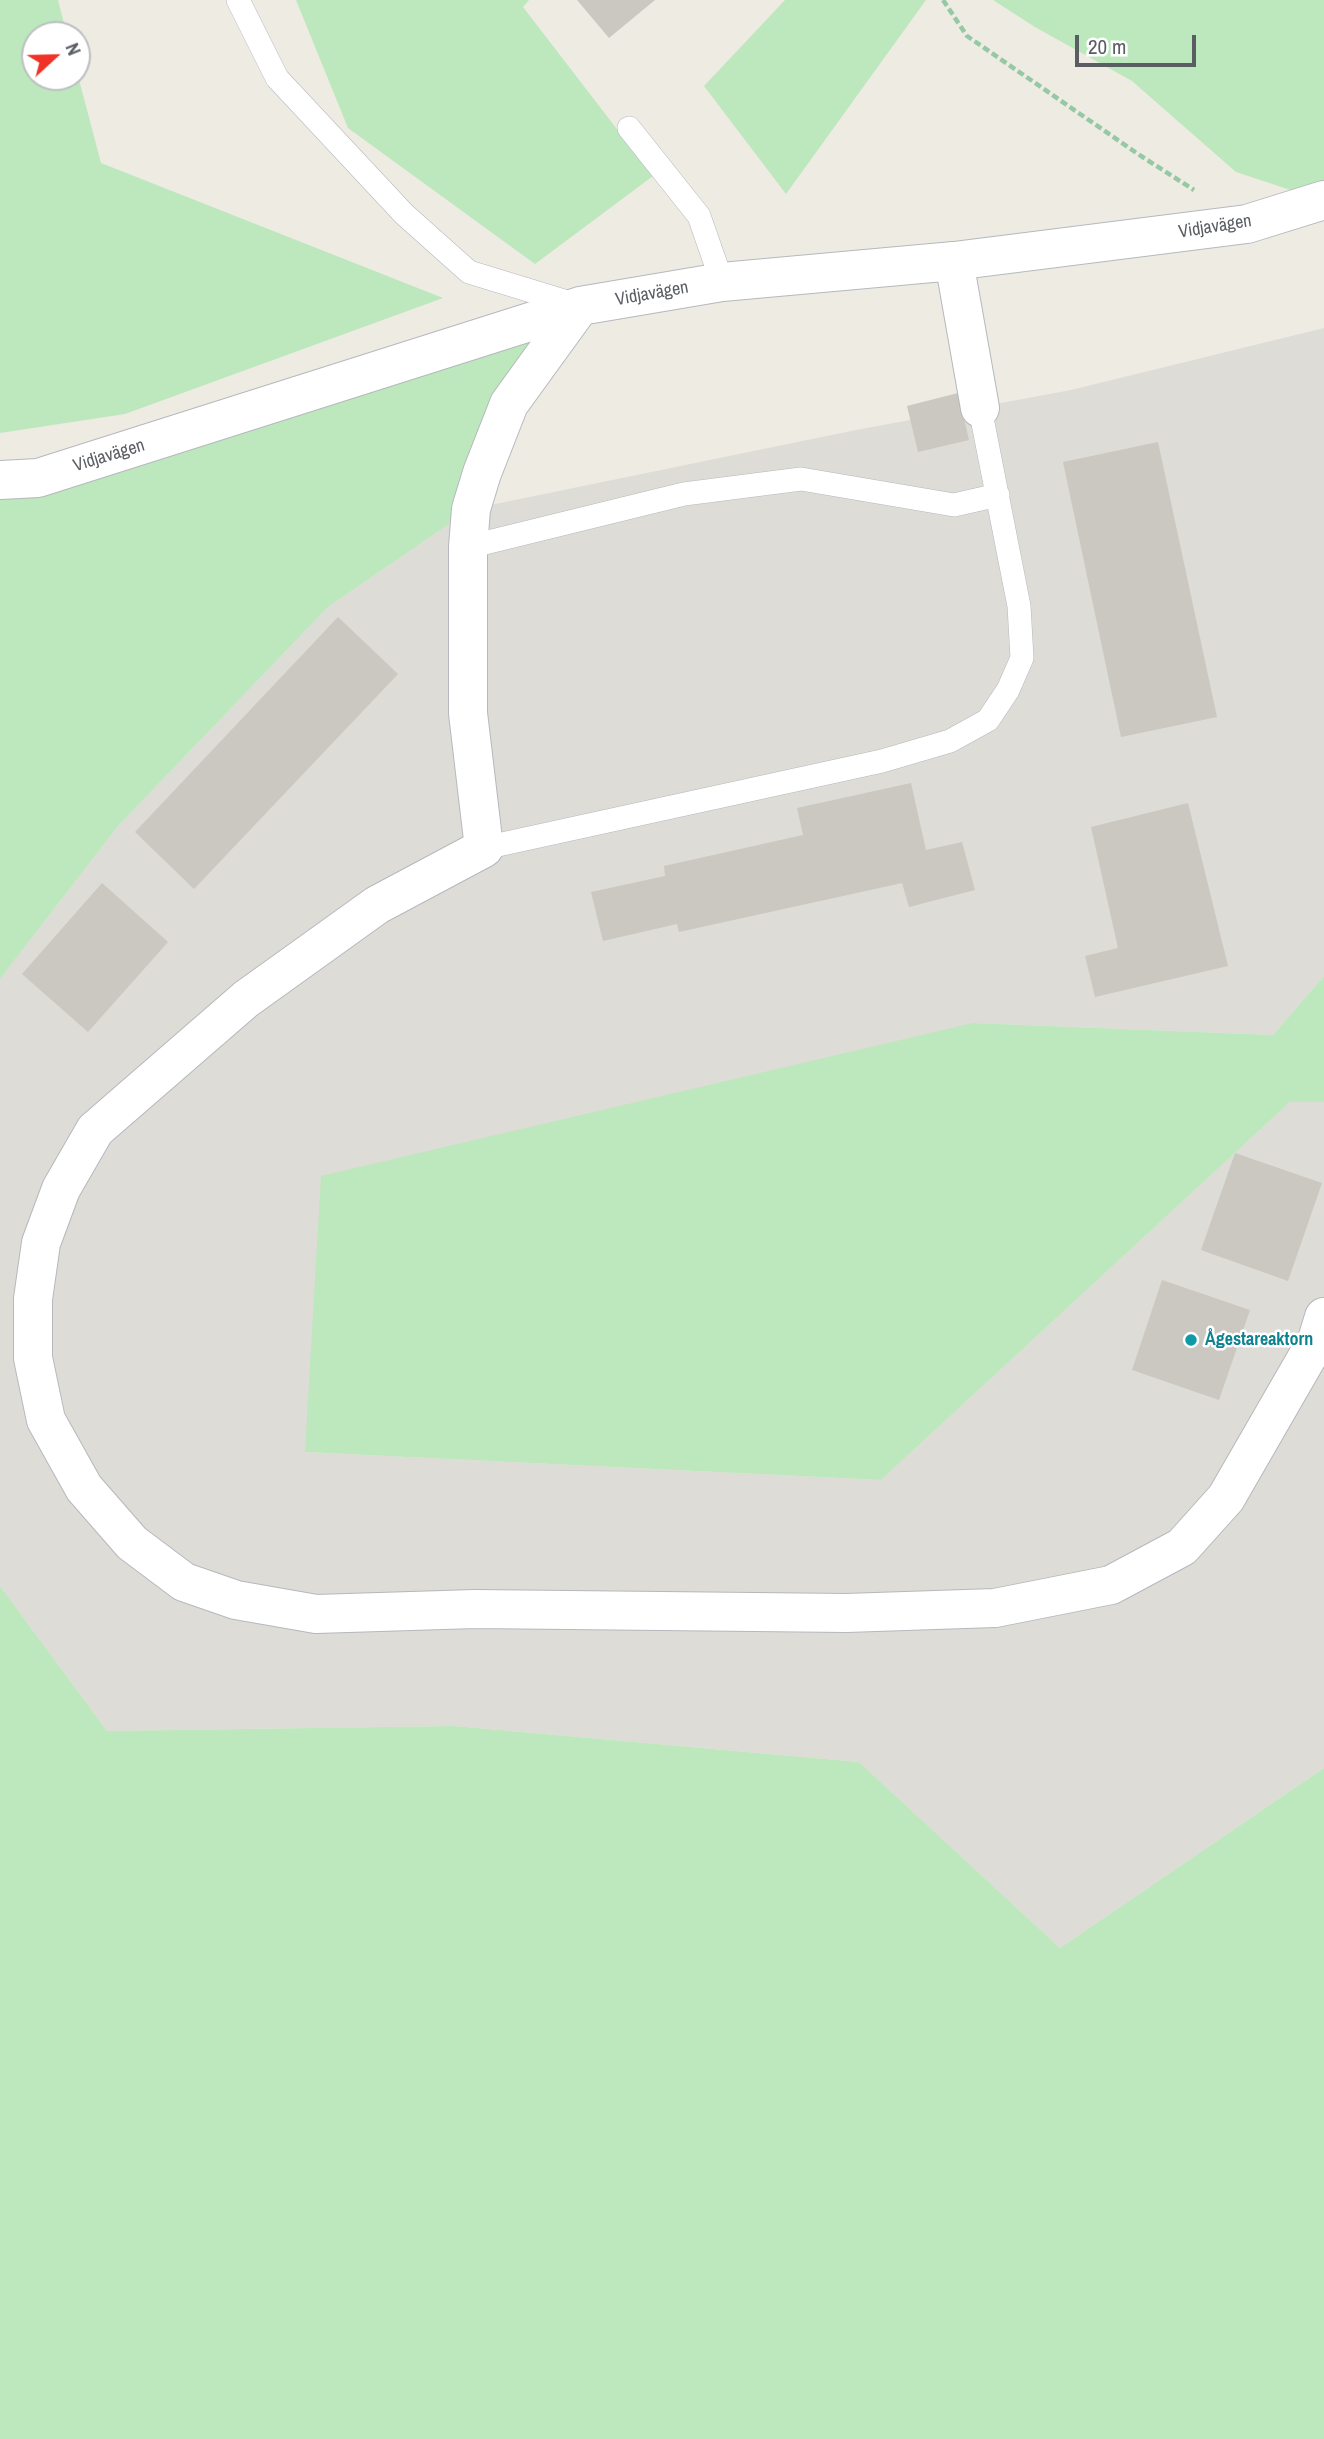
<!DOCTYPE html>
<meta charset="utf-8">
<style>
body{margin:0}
#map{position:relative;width:1324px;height:2439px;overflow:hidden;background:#eeebe2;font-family:"Archivo Narrow",sans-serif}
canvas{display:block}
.north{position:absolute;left:21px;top:21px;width:70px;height:70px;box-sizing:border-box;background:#fff;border:2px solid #bdbfc1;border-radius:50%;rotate:68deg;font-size:19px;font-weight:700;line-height:28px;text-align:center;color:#5a5e63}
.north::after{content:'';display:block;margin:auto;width:24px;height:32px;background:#f03326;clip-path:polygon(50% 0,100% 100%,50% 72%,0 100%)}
.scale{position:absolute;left:1075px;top:35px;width:121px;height:32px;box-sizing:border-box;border:4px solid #5a5e63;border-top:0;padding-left:9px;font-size:21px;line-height:24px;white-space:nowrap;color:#5a5e63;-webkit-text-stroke:5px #fff;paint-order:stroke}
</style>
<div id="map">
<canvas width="1324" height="2439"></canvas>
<div class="north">N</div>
<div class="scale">20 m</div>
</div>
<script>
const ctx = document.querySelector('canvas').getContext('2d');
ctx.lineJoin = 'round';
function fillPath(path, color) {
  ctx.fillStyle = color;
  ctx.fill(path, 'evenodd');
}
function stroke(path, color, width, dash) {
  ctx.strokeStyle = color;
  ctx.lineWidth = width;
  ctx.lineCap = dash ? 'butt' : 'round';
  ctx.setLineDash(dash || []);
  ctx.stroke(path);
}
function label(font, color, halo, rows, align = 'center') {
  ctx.font = font + ' "Archivo Narrow",sans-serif';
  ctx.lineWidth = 5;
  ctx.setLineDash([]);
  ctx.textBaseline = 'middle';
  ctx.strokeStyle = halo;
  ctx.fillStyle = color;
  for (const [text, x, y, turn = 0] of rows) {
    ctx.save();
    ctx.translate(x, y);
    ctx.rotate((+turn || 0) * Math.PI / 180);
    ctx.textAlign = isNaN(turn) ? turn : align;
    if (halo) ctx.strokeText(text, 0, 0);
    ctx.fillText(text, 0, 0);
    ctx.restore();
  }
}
const industrial = new Path2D(`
 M1324 328V976L1273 1035 973 1023 305 1452 881 1480 1290 1102H1324V1768L1060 1948 859 1762 454 1726 107 1731 0 1586V979L118 826 328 607 471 509 856 430 1071 390Z`);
const green = new Path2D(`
 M0 0H58L67 35H35V77H77V72L101 163 443 298 125 414 0 433Z
 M296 0H529L523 7 653 176 535 264 348 128Z
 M785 0H926L786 194 704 86Z
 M993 0H1324V201L1236 172 1132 81 1035 27Z
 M580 306 471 509 328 607 118 826 0 979V480Z
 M1324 976V1102H1290L881 1480 305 1452 321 1176 973 1023 1273 1035Z
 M0 1586 107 1731 454 1726 859 1762 1060 1948 1324 1768V2439H0Z`);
const building = new Path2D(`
 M577 0H655L609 38Z
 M958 393 969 440 918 452 907 406Z
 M1158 442 1217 717 1121 737 1063 462Z
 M338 617 398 674 194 889 135 832Z
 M911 783 926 850 962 842 975 890 909 907 902 883 679 932 677 924 603 941 591 892 665 876 664 866 803 835 797 808Z
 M1188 803 1228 966 1095 997 1085 956 1118 948 1091 827Z
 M102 883 168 942 88 1032 22 974Z
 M1235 1153 1322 1183 1288 1281 1201 1250Z
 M1162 1280 1250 1310 1219 1400 1132 1370Z`);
const path = new Path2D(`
 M943 0 967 36 1141 156 1194 190`);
const lane = new Path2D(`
 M238 0 277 78 404 214 469 272 577 305
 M629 128 699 216 722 282
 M468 547 684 494 801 479 954 505 998 495
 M484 848 882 761 950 741 988 720 1008 690 1022 658 1019 606 980 408`);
const street = new Path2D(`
 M580 306 509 404 482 473 471 509 468 547V713L484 848 377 905 246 999 95 1130 61 1189 41 1243 33 1299V1358L46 1420 84 1488 132 1543 184 1582 236 1600 316 1614 475 1609 846 1613 995 1608 1111 1585 1182 1547 1226 1498 1317 1340 1324 1317
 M0 480 38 478 580 306 722 282 954 261 980 408`);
const secondary = new Path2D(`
 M954 261 1247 224 1324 200`);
const markers = [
 [1191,1340,7,"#0f9aa8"]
];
const streetNames = [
 ["Vidjavägen",1215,227,-9],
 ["Vidjavägen",652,294,-10],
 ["Vidjavägen",109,456,-17]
];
const cultureNames = [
 ["Ågestareaktorn",1205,1340]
];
fillPath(industrial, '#dedcd6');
fillPath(green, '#bde7bd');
fillPath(building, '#cbc7c1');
stroke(lane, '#b5b8bd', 24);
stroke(street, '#b5b8bd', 40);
stroke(secondary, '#b5b9bf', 40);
stroke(path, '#95c8a4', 4.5, [7, 3.5]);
stroke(lane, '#fff', 23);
stroke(street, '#fff', 38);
stroke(secondary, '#fff', 38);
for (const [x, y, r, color] of markers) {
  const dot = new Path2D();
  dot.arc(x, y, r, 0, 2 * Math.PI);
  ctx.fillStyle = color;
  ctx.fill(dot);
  stroke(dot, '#fff', 2.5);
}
label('18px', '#5a5e63', '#fff', streetNames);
label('bold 18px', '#0d838f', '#fff', cultureNames, 'left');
</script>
